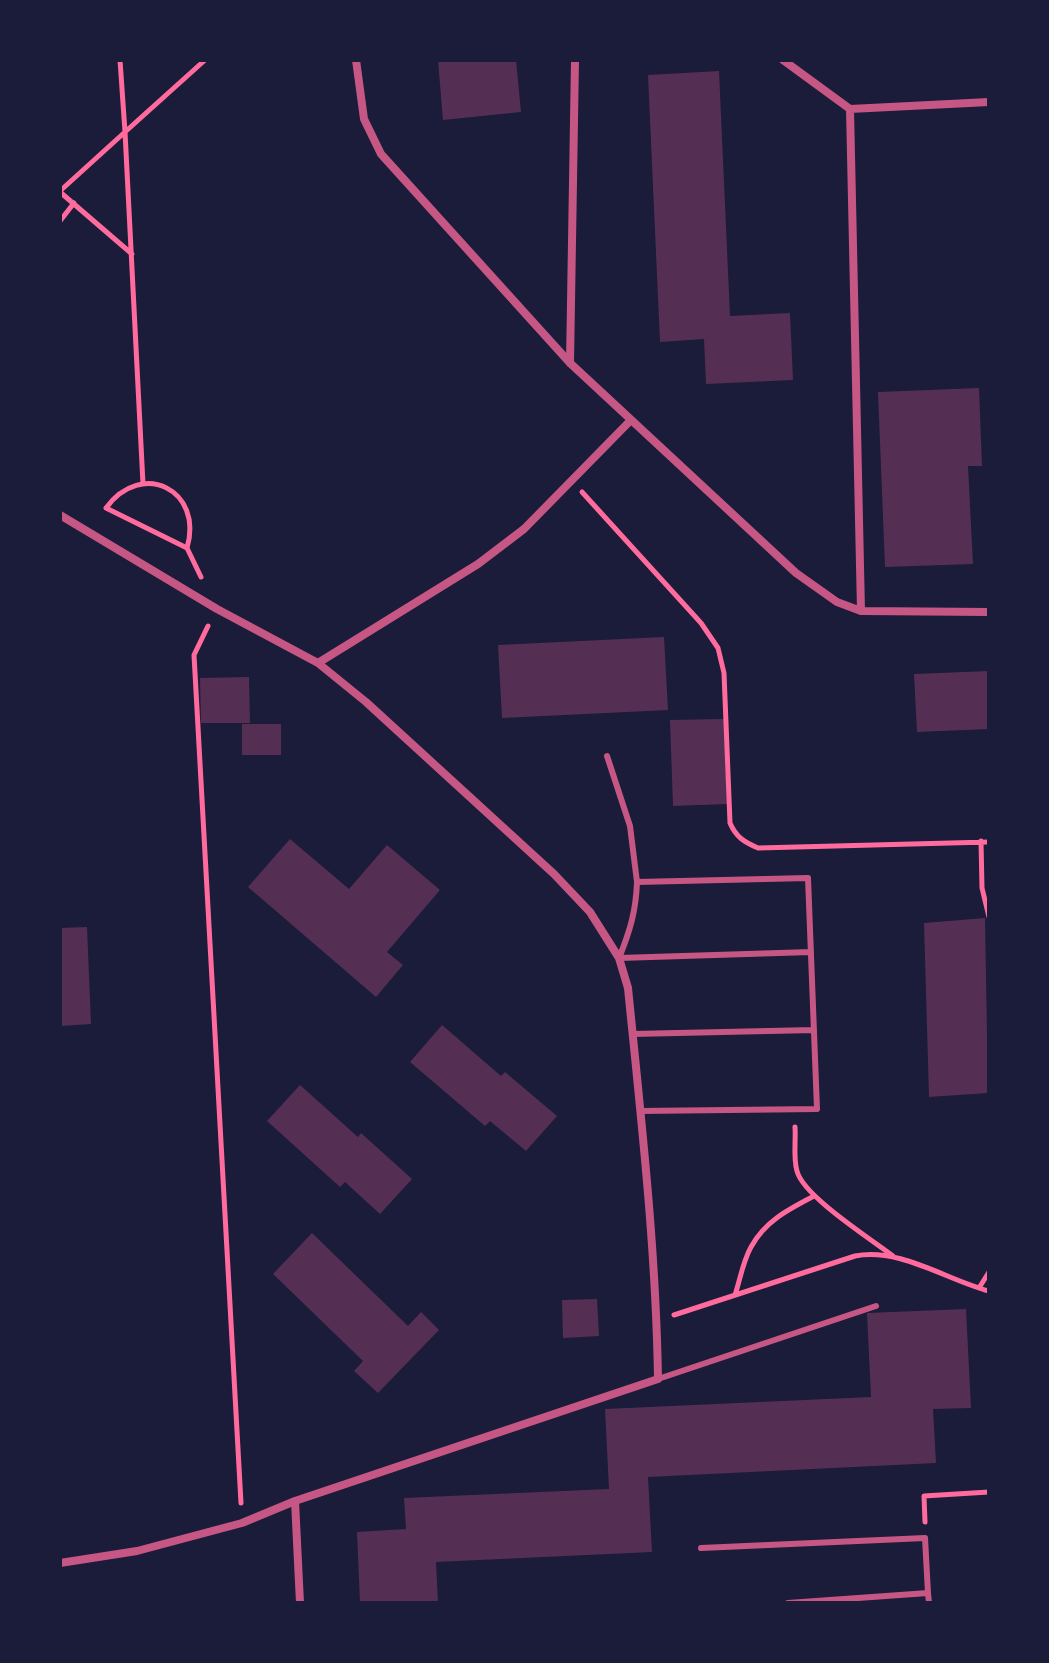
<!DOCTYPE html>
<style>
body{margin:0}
#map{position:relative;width:1049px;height:1663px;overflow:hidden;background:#1b1b3a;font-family:Inter,sans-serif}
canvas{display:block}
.frame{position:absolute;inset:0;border:62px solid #1b1b3a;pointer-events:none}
</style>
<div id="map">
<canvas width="1049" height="1663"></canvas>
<div class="frame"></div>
</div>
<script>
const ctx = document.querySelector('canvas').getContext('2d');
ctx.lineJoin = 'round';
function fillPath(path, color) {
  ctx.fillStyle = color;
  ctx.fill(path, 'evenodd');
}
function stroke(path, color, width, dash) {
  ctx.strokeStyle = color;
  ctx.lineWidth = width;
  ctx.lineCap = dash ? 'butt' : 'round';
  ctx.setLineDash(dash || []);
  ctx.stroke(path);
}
const building = new Path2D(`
 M438 60H516L521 112 443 120Z
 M719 71 730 316 790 313 793 380 706 384 704 339 660 342 648 75Z
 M979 388 982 466H968L973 564 885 567 878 392Z
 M664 637 668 710 502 718 498 645Z
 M989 671V729L917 732 914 674Z
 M249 677 250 723H201L200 678Z
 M724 719 727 804 673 806 670 720Z
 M242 724H281V755H242Z
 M290 839 349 889 387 845 440 890 387 952 403 965 376 997 248 887Z
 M985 918 988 1093 929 1097 924 923Z
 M87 927 91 1024 60 1026V928Z
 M442 1025 501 1076 505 1072 557 1116 526 1151 490 1121 485 1126 410 1062Z
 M300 1085 358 1137 361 1133 412 1179 380 1214 345 1182 340 1187 267 1121Z
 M312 1233 408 1326 421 1312 439 1330 378 1393 354 1371 363 1361 273 1274Z
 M597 1299 599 1336 563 1338 562 1300Z
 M966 1309 971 1408 933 1409 936 1463 648 1477 652 1552 436 1562 438 1603H360L357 1532 406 1529 404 1498 609 1489 605 1409 871 1397 867 1313Z`);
const path = new Path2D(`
 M60 191 125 132 120 60
 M60 192 132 254
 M60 221 74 203
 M143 484 125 132 205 60
 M582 492 701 623 718 648 724 673 730 823C736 837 744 842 758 848L989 842
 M187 548C204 490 142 459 106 508L187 548 201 577
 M208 626 194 655 241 1503
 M981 841 982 888 989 917
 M795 1127C796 1141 793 1158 797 1171 803 1196 871 1239 893 1256
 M979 1288 989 1272
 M735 1295C740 1280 743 1261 751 1247 765 1221 789 1209 814 1196
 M674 1315 855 1256C899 1247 947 1280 989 1291
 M925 1522 924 1496 989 1492`);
const service = new Path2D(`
 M607 756 630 826 637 882
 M632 1034 814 1030
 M640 1111 817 1109 808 878 637 882C636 911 630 931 619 958L811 952
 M658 1379 876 1306
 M701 1548 925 1538 928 1593
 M788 1603 928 1593 929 1603`);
const minor = new Path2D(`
 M356 60 364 119 381 154 570 363 796 573 837 602 861 611 989 612
 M783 60 850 109 989 102
 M850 109 861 611
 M570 363 575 60
 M60 515 217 609 318 663 366 702 554 874 590 912 619 958 628 988C641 1118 656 1248 658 1379L295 1501 242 1523 137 1551 60 1563
 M318 663 478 564 524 529 631 420
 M295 1501 300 1603`);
fillPath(building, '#542f53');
stroke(path, '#ff6b9d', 5);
stroke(service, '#c65784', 6);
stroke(minor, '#c65784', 8);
</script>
